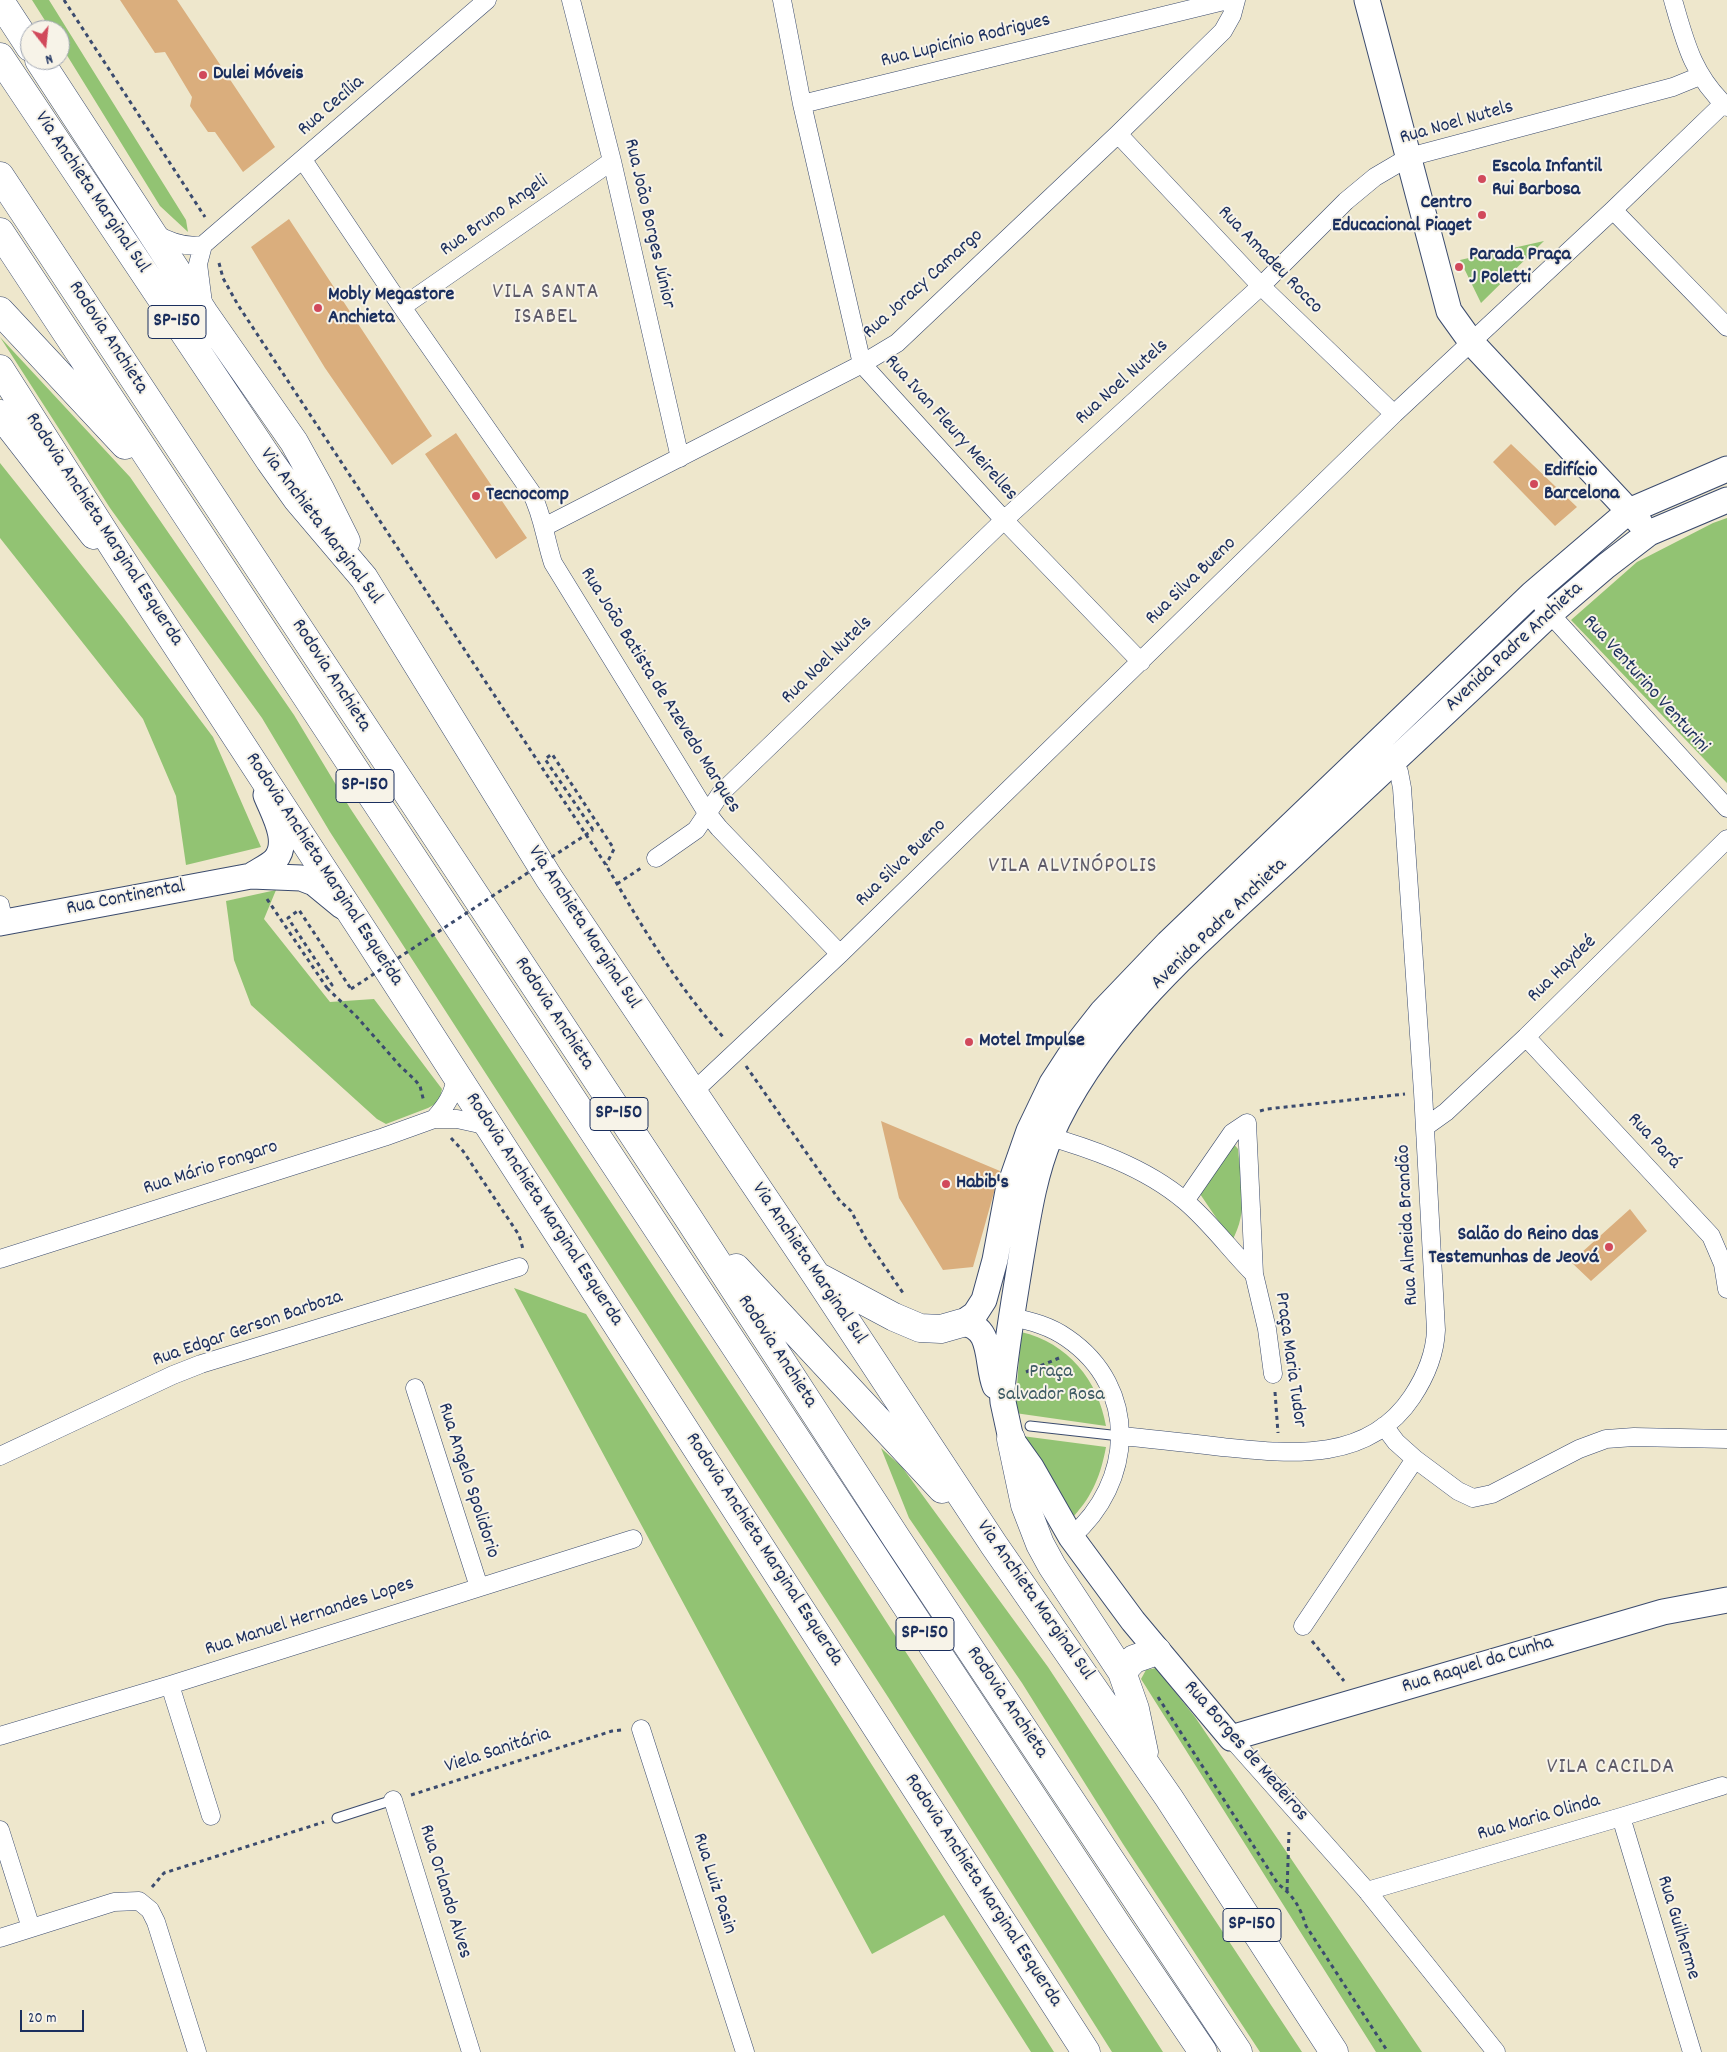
<!DOCTYPE html>
<meta charset="utf-8">
<style>
body{margin:0}
#map{position:relative;width:1727px;height:2052px;overflow:hidden;background:#eee7cc;font-family:Dekko,sans-serif}
canvas{display:block}
.north{position:absolute;left:20px;top:20px;width:50px;height:50px;box-sizing:border-box;background:#f7f3e8;border:1px solid #9fa5b1;border-radius:50%;rotate:164deg;font-size:14px;font-weight:700;line-height:20px;text-align:center;color:#1b2f5e}
.north::after{content:'';display:block;margin:auto;width:18px;height:22px;background:#d1495b;clip-path:polygon(50% 0,100% 100%,50% 72%,0 100%)}
.scale{position:absolute;left:20px;top:2010px;width:64px;height:22px;box-sizing:border-box;border:2px solid #1b2f5e;border-top:0;padding-left:6px;font-size:15px;line-height:18px;white-space:nowrap;color:#1b2f5e;-webkit-text-stroke:4px #f7f3e8;paint-order:stroke}
</style>
<div id="map">
<canvas width="1727" height="2052"></canvas>
<div class="north">N</div>
<div class="scale">20 m</div>
</div>
<script>
const ctx = document.querySelector('canvas').getContext('2d');
ctx.lineJoin = 'round';
function fillPath(path, color) {
  ctx.fillStyle = color;
  ctx.fill(path, 'evenodd');
}
function stroke(path, color, width, dash) {
  ctx.strokeStyle = color;
  ctx.lineWidth = width;
  ctx.lineCap = dash ? 'butt' : 'round';
  ctx.setLineDash(dash || []);
  ctx.stroke(path);
}
function label(font, color, halo, rows, align = 'center') {
  ctx.font = font + ' Dekko,sans-serif';
  ctx.lineWidth = 4;
  ctx.setLineDash([]);
  ctx.textBaseline = 'middle';
  ctx.strokeStyle = halo;
  ctx.fillStyle = color;
  for (const [text, x, y, turn = 0] of rows) {
    ctx.save();
    ctx.translate(x, y);
    ctx.rotate((+turn || 0) * Math.PI / 180);
    ctx.textAlign = isNaN(turn) ? turn : align;
    if (halo) ctx.strokeText(text, 0, 0);
    ctx.fillText(text, 0, 0);
    ctx.restore();
  }
}
const green = new Path2D(`
 M32 0H49L186 220 188 232 160 206 60 44V30H51Z
 M1544 241 1481 303 1460 260Z
 M0 337 130 477 294 715 350 808 808 1500 1163 2052H1112L888 1697 330 832 262 718 110 508Z
 M0 463 122 616 213 737 261 847 186 865 176 796 143 719 0 538Z
 M1727 518V783L1571 620 1637 562 1713 523Z
 M276 890 264 919 330 1002 374 999 442 1089 439 1102 428 1108 386 1124 377 1119 251 1005 234 960 226 901Z
 M1233 1143 1238 1149C1241 1183 1249 1210 1232 1241L1198 1191Z
 M514 1288 586 1314 1054 2052H1031L944 1915 872 1954Z
 M1021 1332C1068 1343 1098 1380 1106 1426L1015 1413Z
 M1022 1436 1106 1447C1101 1474 1093 1495 1074 1516Z
 M881 1448 902 1467 1048 1667 1302 2052H1260L1123 1844 1022 1683 909 1518Z
 M1156 1668 1195 1717 1422 2052H1376L1141 1679 1146 1670Z`);
const building = new Path2D(`
 M120 0H177L275 147 243 172 215 132H208L190 106 192 97 165 52 155 53Z
 M289 219 432 436 392 465 325 368 251 247Z
 M456 433 527 538 496 559 425 454Z
 M1511 444 1577 507 1555 526 1493 462Z
 M881 1121 1000 1171 973 1267 943 1270 899 1198Z
 M1630 1209 1647 1231 1591 1281 1571 1262Z`);
const path = new Path2D(`
 M64 0 205 217
 M219 263 223 278 238 305 606 865C641 925 677 986 724 1038
 M593 830 545 759 552 754 614 849 606 865
 M617 884 641 868
 M267 899 327 988 332 985 288 918 299 910 351 989
 M327 988 357 1017 400 1066 415 1080 420 1086 424 1102
 M746 1066 840 1201 851 1211 866 1239 903 1293
 M1260 1111 1267 1109 1405 1094
 M451 1138 463 1151 519 1235 523 1249
 M1026 1372 1059 1358
 M1275 1392 1278 1433
 M1312 1641 1344 1681
 M1158 1697 1278 1884C1294 1896 1300 1907 1306 1926L1388 2052
 M411 1795 612 1731 622 1730
 M152 1887 164 1873 324 1822
 M1287 1891 1289 1832`);
const lane = new Path2D(`
 M1030 1426 1120 1436
 M337 1818 393 1800`);
const street = new Path2D(`
 M571 0 612 161 680 458
 M782 0 802 104 862 364 1004 520 1141 662
 M1673 0C1685 42 1693 76 1727 107
 M802 104 1228 0
 M1118 134 1261 286 1394 414
 M303 160 402 307 531 492C543 515 545 539 553 563L707 813 719 828 840 954
 M1613 210 1727 327
 M154 233C169 242 185 248 203 245L487 0
 M203 303 198 264 203 245
 M402 307 612 161
 M544 527 862 364 897 343 1118 134 1223 31 1232 15 1236 0
 M1542 605 1727 808
 M656 858 696 830 721 793 1004 520 1261 286 1346 201 1375 177 1409 157 1673 87 1700 76
 M0 905 4 922
 M1526 1037 1711 1236 1723 1264 1727 1289
 M693 1092 840 954 1394 414 1613 210 1723 104
 M434 1119C446 1106 454 1094 456 1076
 M1425 1127 1446 1112 1526 1037 1727 839
 M1040 1134C1090 1148 1145 1167 1185 1201 1211 1223 1231 1251 1254 1274
 M1185 1201 1232 1133 1247 1123 1254 1274 1267 1329 1273 1374
 M0 1259 384 1137 434 1119H457L489 1126
 M1011 1317C1031 1321 1050 1326 1067 1338 1140 1388 1134 1483 1071 1537
 M415 1388 479 1587
 M1384 1426 1396 1442 1415 1459 1458 1491 1473 1498 1492 1494 1579 1449 1606 1439 1634 1437 1727 1439
 M1120 1436C1154 1439 1188 1443 1222 1447 1291 1454 1368 1463 1412 1397 1426 1376 1435 1355 1436 1330L1423 1092 1402 788 1399 772 1389 752
 M0 1456 173 1375 201 1364 519 1267
 M1303 1626 1415 1459
 M170 1685 211 1816
 M641 1729 745 2052
 M0 1736 170 1685 633 1539
 M1231 1738 1367 1891 1496 2052
 M393 1800 471 2052
 M1621 1817 1692 2052
 M0 1830 31 1928
 M1367 1891 1621 1817 1722 1786
 M0 1938 114 1902 139 1901 150 1910 156 1922 197 2052`);
const secondary = new Path2D(`
 M1367 0 1449 311 1472 343 1640 523
 M1727 500 1649 533 1606 566 1551 613C1466 694 1380 774 1294 854 1204 938 1100 1022 1050 1137 1034 1175 1028 1217 1021 1258 1014 1302 1006 1346 1002 1390L1003 1402 1011 1439 1031 1467 1071 1537 1133 1621 1231 1738 1663 1612 1727 1600
 M251 876C258 871 269 866 275 860 291 842 273 813 266 795
 M0 923 251 876 301 878 314 883 342 906
 M962 1323 975 1314 984 1300 995 1260 1008 1191 1029 1131 1052 1083 1080 1040 1102 1012 1168 943 1532 594 1629 511 1727 469
 M962 1323C994 1326 986 1364 995 1386`);
const primary = new Path2D(`
 M0 414 94 535`);
const highway = new Path2D(`
 M0 1 30 47
 M0 57 270 461 297 499 364 578 549 878 816 1275 994 1545 1169 1798 1334 2052
 M39 60 204 313 294 442 320 489 346 541
 M0 176 687 1216 897 1539 1238 2052
 M0 232 1119 1928 1203 2052
 M0 311 125 445
 M0 369 164 626 369 940 1086 2052
 M736 1268 942 1489
 M819 1277 894 1317 920 1328 941 1329 962 1323
 M1011 1439 1025 1505 1040 1544 1052 1566 1122 1672 1135 1709 1144 1752
 M1122 1672 1134 1659 1157 1651`);
const pathBridge = new Path2D(`
 M351 989 593 830`);
const markers = [
 [203,75,5,"#d1495b"],
 [1482,179,5,"#d1495b"],
 [1482,215,5,"#d1495b"],
 [1459,267,5,"#d1495b"],
 [318,308,5,"#d1495b"],
 [1534,484,5,"#d1495b"],
 [476,496,5,"#d1495b"],
 [969,1042,5,"#d1495b"],
 [946,1184,5,"#d1495b"],
 [1609,1247,5,"#d1495b"]
];
const shields = [
 [177,322,58],
 [365,786,58],
 [619,1114,58],
 [925,1634,58],
 [1252,1925,58]
];
const shieldNames = [
 ["SP-150",177,322],
 ["SP-150",365,786],
 ["SP-150",619,1114],
 ["SP-150",925,1634],
 ["SP-150",1252,1925]
];
const streetNames = [
 ["Rua Lupicínio Rodrigues",966,42,-14],
 ["Rua Cecília",332,107,-41],
 ["Rua Noel Nutels",1457,124,-16],
 ["Via Anchieta Marginal Sul",91,193,56],
 ["Rua Bruno Angeli",495,217,-35],
 ["Rua João Borges Júnior",648,224,77],
 ["Rua Amadeu Rocco",1269,261,46],
 ["Rua Joracy Camargo",924,285,-42],
 ["Rodovia Anchieta",107,338,57],
 ["Rua Noel Nutels",1123,383,-42],
 ["Rua Ivan Fleury Meirelles",950,429,48],
 ["Via Anchieta Marginal Sul",320,527,53],
 ["Rodovia Anchieta Marginal Esquerda",103,530,57],
 ["Rua Silva Bueno",1192,582,-44],
 ["Avenida Padre Anchieta",1515,648,-43],
 ["Rua Noel Nutels",828,661,-44],
 ["Rodovia Anchieta",330,676,57],
 ["Rua Venturino Venturini",1645,685,48],
 ["Rua João Batista de Azevedo Marques",659,691,58],
 ["Rua Silva Bueno",902,864,-44],
 ["Rodovia Anchieta Marginal Esquerda",323,870,57],
 ["Rua Continental",126,899,-11],
 ["Avenida Padre Anchieta",1220,925,-44],
 ["Via Anchieta Marginal Sul",583,928,57],
 ["Rua Haydeé",1563,970,-44],
 ["Rodovia Anchieta",553,1014,57],
 ["Rua Pará",1653,1142,47],
 ["Rua Mário Fongaro",211,1169,-18],
 ["Rodovia Anchieta Marginal Esquerda",543,1210,57],
 ["Rua Almeida Brandão",1409,1225,-93],
 ["Via Anchieta Marginal Sul",808,1264,56],
 ["Rua Edgar Gerson Barboza",248,1330,-19],
 ["Rodovia Anchieta",776,1352,57],
 ["Praça Maria Tudor",1289,1360,82],
 ["Rua Angelo Spolidorio",467,1481,72],
 ["Rodovia Anchieta Marginal Esquerda",763,1550,57],
 ["Via Anchieta Marginal Sul",1034,1601,55],
 ["Rua Manuel Hernandes Lopes",310,1618,-18],
 ["Rua Raquel da Cunha",1478,1666,-17],
 ["Rodovia Anchieta",1006,1703,56],
 ["Viela Sanitária",498,1752,-18],
 ["Rua Borges de Medeiros",1245,1752,49],
 ["Rua Maria Olinda",1539,1819,-16],
 ["Rua Luiz Pasin",713,1884,72],
 ["Rodovia Anchieta Marginal Esquerda",982,1891,57],
 ["Rua Orlando Alves",444,1892,73],
 ["Rua Guilherme",1677,1928,73]
];
const poiNames = [
 ["Dulei Móveis",213,75],
 ["Escola Infantil",1492,168],
 ["Rui Barbosa",1492,191],
 ["Centro",1472,204,"right"],
 ["Educacional Piaget",1472,227,"right"],
 ["Parada Praça",1469,256],
 ["J Poletti",1469,279],
 ["Mobly Megastore",328,296],
 ["Anchieta",328,319],
 ["Edifício",1544,472],
 ["Barcelona",1544,495],
 ["Tecnocomp",486,496],
 ["Motel Impulse",979,1042],
 ["Habib's",956,1184],
 ["Salão do Reino das",1599,1236,"right"],
 ["Testemunhas de Jeová",1599,1259,"right"]
];
const parkNames = [
 ["Praça",1051,1373],
 ["Salvador Rosa",1051,1396]
];
const quarterNames = [
 ["VILA SANTA",546,294],
 ["ISABEL",546,319],
 ["VILA ALVINÓPOLIS",1073,868],
 ["VILA CACILDA",1611,1769]
];
fillPath(green, '#92c373');
fillPath(building, '#daae7d');
stroke(lane, '#3b4b6e', 11);
stroke(street, '#3b4b6e', 19);
stroke(secondary, '#3b4b6e', 27);
stroke(primary, '#3b4b6e', 29);
stroke(highway, '#3b4b6e', 29);
stroke(path, '#3b4b6e', 3, [4, 4]);
stroke(lane, '#fff', 9);
stroke(street, '#fff', 18);
stroke(secondary, '#fff', 25);
stroke(primary, '#fff', 28);
stroke(highway, '#fff', 28);
stroke(pathBridge, '#3b4b6e', 3, [4, 4]);
for (const [x, y, r, color] of markers) {
  const dot = new Path2D();
  dot.arc(x, y, r, 0, 2 * Math.PI);
  ctx.fillStyle = color;
  ctx.fill(dot);
  stroke(dot, '#f7f3e8', 2);
}
for (const [x, y, w] of shields) {
  const box = new Path2D();
  box.roundRect(x - w / 2, y - 16.5, w, 33, 4);
  ctx.fillStyle = '#f7f3e8';
  ctx.fill(box);
  stroke(box, '#1b2f5e', 1);
}
label('bold 19px', '#1b2f5e', null, shieldNames);
label('20px', '#1b2f5e', '#f7f3e8', streetNames);
label('bold 20px', '#1b2f5e', '#f7f3e8', poiNames, 'left');
label('20px', '#3f5b64', '#f7f3e8', parkNames);
ctx.letterSpacing = '1px';
label('22px', '#5e5b69', '#f7f3e8', quarterNames);
ctx.letterSpacing = '0px';
</script>
